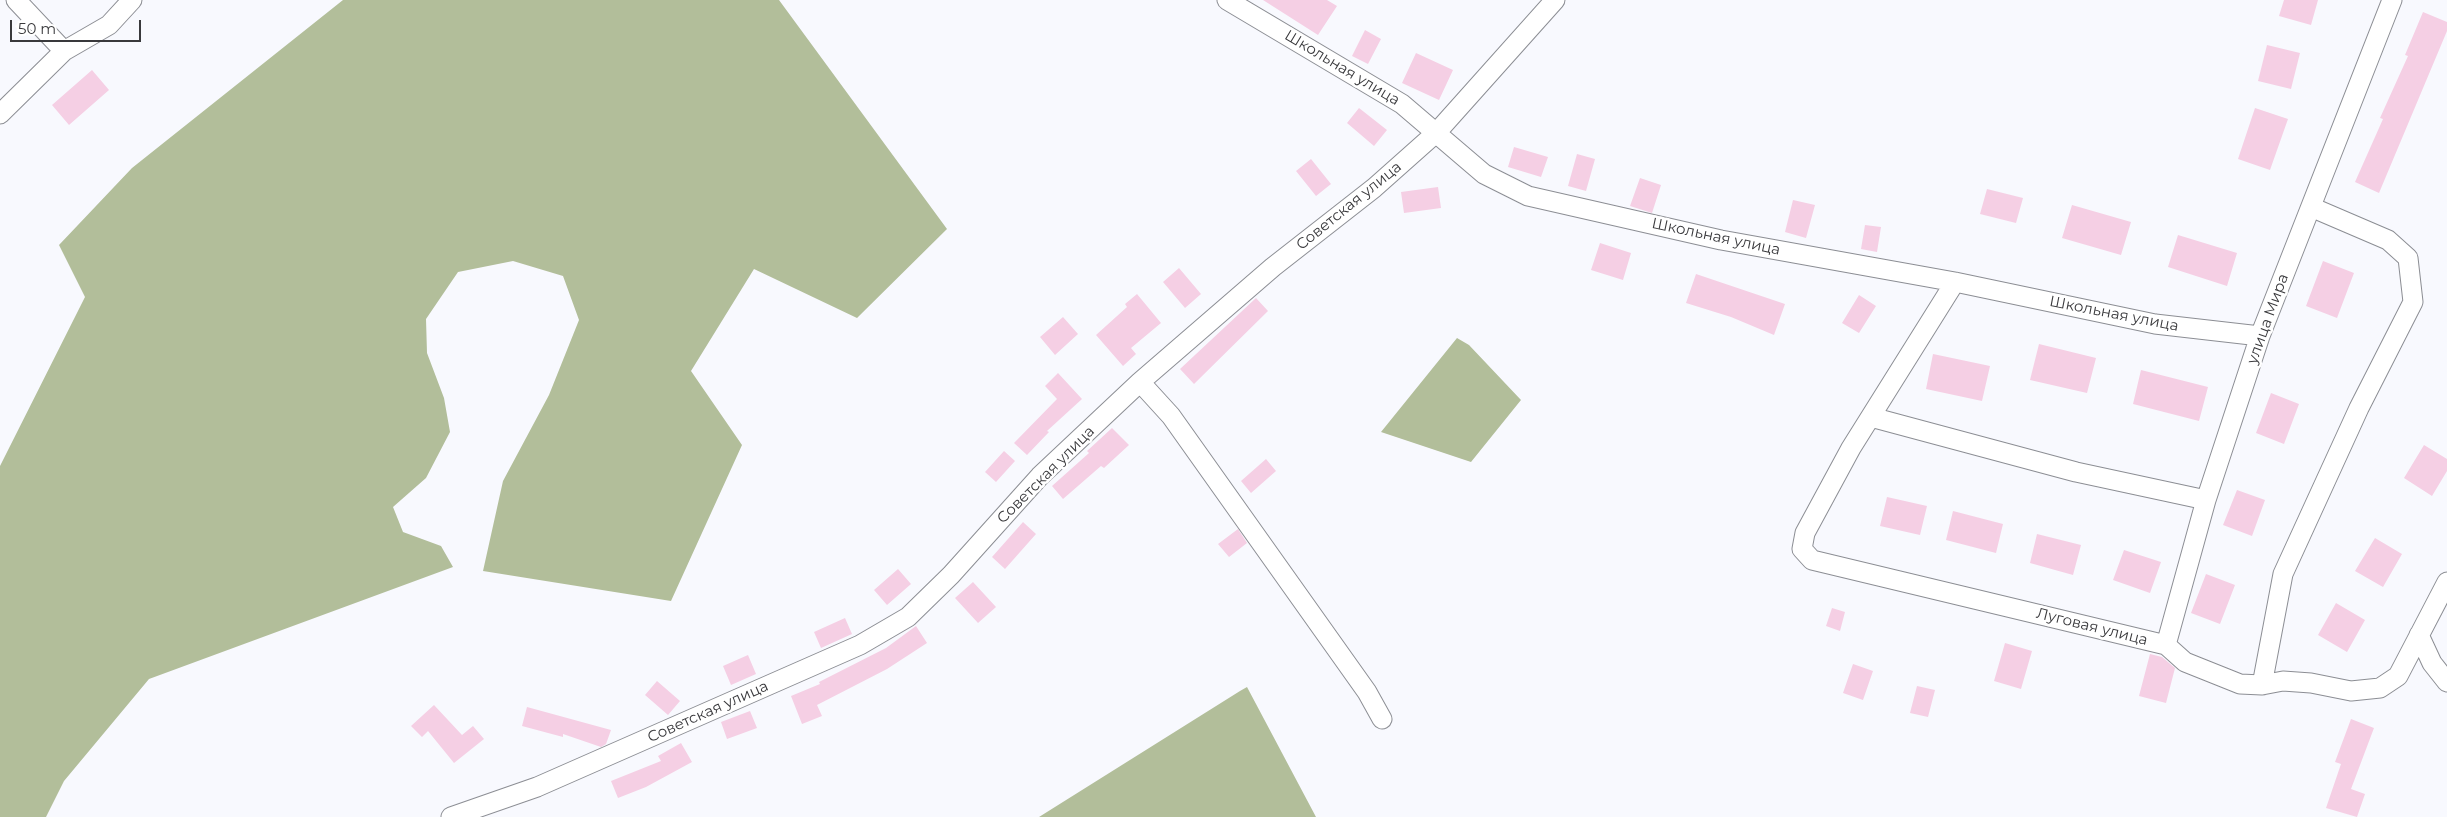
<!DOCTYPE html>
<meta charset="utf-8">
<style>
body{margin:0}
#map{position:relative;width:2447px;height:817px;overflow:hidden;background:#f8f9fe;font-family:Montserrat,sans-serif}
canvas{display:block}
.scale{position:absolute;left:10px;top:20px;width:131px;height:22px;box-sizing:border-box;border:2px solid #39393c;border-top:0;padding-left:6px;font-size:15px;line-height:18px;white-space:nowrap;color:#39393c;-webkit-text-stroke:4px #fff;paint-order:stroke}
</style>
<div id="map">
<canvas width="2447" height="817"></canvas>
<div class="scale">50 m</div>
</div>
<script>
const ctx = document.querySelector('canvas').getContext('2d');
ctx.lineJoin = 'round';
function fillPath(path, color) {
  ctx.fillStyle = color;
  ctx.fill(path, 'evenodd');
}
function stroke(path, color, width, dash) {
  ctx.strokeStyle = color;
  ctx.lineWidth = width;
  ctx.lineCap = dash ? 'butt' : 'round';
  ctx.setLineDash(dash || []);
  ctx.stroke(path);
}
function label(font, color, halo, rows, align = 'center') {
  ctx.font = font + ' Montserrat,sans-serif';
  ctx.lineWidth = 5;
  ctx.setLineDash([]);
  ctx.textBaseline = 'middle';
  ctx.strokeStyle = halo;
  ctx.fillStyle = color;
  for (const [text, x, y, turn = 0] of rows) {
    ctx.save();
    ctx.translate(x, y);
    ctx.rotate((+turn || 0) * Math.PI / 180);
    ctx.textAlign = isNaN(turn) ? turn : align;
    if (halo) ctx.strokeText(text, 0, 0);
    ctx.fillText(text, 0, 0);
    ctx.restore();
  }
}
const forest = new Path2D(`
 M343 0H779L947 229 857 318 754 269 691 371 742 445 671 601 483 571 503 481 549 395 579 320 563 276 513 261 458 272 426 319 427 353 444 398 450 432 426 478 393 507 403 532 441 546 453 567 149 679 64 781 46 817H0V466L85 297 59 245 132 168Z
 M1457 338 1469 345 1521 400 1471 462 1381 432Z
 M1247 687 1316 817H1039L1240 691Z`);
const building = new Path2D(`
 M1263 0H1327L1337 6 1318 35Z
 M2284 0H2318L2311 25 2279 16Z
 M2423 12 2447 22V31L2379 193 2355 182 2383 119 2380 118 2408 56 2405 55Z
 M1365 30 1381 39 1368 64 1352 56Z
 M2267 45 2300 53 2291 89 2258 81Z
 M1416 53 1453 70 1439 100 1402 83Z
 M92 70 109 90 69 125 52 105Z
 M1359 108 1387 130 1374 146 1347 123Z
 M2255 108 2288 119 2270 170 2238 159Z
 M1514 147 1548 157 1541 177 1508 167Z
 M1577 154 1595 159 1586 191 1568 186Z
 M1311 159 1331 184 1316 196 1296 171Z
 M1640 178 1661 185 1652 213 1630 206Z
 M1438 187 1441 208 1404 213 1401 192Z
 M1987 189 2023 198 2016 223 1980 214Z
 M1793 200 1815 205 1806 238 1785 232Z
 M2072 205 2131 222 2121 255 2062 238Z
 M1865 225 1881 227 1877 252 1861 249Z
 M2178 235 2237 253 2227 286 2168 267Z
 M1600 243 1631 253 1623 280 1591 270Z
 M2323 261 2354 273 2337 318 2306 306Z
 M1179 268 1201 294 1185 308 1163 282Z
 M1696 274 1785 304 1774 335 1731 317 1686 303Z
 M1137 294 1161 323 1131 348 1136 354 1123 366 1096 335 1127 307 1125 304Z
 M1859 295 1876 306 1859 333 1842 323Z
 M1256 298 1268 311 1194 384 1180 369Z
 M1063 317 1078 334 1055 355 1040 337Z
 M2039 344 2096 358 2087 393 2030 380Z
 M1933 354 1990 366 1982 401 1926 389Z
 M2141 370 2208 387 2199 421 2133 404Z
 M1058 373 1082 399 1047 431 1049 432 1027 455 1014 443 1057 399 1045 386Z
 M2271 393 2299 404 2284 444 2256 433Z
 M1112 428 1129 445 1104 468 1101 466 1063 499 1052 486 1089 453 1087 451Z
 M2424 445 2447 459V471L2432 496 2404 478Z
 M1004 451 1015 461 996 482 985 472Z
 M1266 459 1276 471 1251 493 1241 481Z
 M2237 490 2265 500 2252 536 2223 525Z
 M1887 497 1927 506 1920 535 1880 526Z
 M1953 511 2003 524 1996 553 1946 540Z
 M1023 522 1036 534 1005 569 992 557Z
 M1238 529 1247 543 1229 557 1218 544Z
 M2037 534 2081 545 2073 575 2030 563Z
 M2375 538 2402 554 2383 587 2355 571Z
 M2124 550 2161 562 2150 593 2113 580Z
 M898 569 911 584 887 605 874 590Z
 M2206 574 2235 585 2220 624 2191 613Z
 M973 582 996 607 978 623 955 598Z
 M2336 603 2365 620 2347 652 2318 635Z
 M1832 608 1845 612 1840 631 1826 626Z
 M845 618 852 634 821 648 814 632Z
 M916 626 927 643 887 669 817 705 822 716 802 724 791 696 820 684 819 682 886 648Z
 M2005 643 2032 651 2021 689 1994 681Z
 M2150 654 2162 657 2175 668 2166 703 2139 696Z
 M748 655 756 674 731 685 723 666Z
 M1853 664 1873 671 1863 700 1843 693Z
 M657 681 680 701 668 715 645 695Z
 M1917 686 1935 690 1928 717 1910 713Z
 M434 705 462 735 473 726 484 739 454 763 428 731 422 737 411 726Z
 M527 707 611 730 606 744 601 747 563 734V737L522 726Z
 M750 711 757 728 727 739 721 722Z
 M2351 719 2374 728 2351 789 2365 794 2357 817 2326 808 2341 764 2335 762Z
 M681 743 692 762 646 787 618 798 611 781 661 761 658 756Z`);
const minor = new Path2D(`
 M16 0 64 51
 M1227 0 1402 104 1484 174 1528 196 1721 240 1955 282 2155 324 2260 336
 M0 114 64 51 109 25 132 0
 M1955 282 1851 448 1805 533 1802 549 1812 560 2166 645 2185 662 2240 684 2262 685 2283 681 2311 683 2351 691 2380 688 2398 676 2447 582
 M1140 382 1171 416 1367 692 1382 719
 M1871 417 2076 472 2206 500
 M2419 635 2432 663 2447 682
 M2166 645 2206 500 2260 336 2392 0
 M2262 685 2283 574 2359 408 2413 302 2408 258 2388 240 2311 207
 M451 817 537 787 860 645 908 617 951 575 1040 476 1140 382 1273 267 1374 188 1437 132 1555 0`);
const streetNames = [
 ["Школьная улица",1342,68,31],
 ["Советская улица",1349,206,-39],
 ["Школьная улица",1716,237,12],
 ["Школьная улица",2114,314,11],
 ["улица Мира",2268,319,-70],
 ["Советская улица",1046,475,-45],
 ["Луговая улица",2092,627,14],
 ["Советская улица",708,712,-24]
];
fillPath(forest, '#b2be9a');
fillPath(building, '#f5cfe4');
stroke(minor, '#8c8e94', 21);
stroke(minor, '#fff', 19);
label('15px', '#39393c', '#fff', streetNames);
</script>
